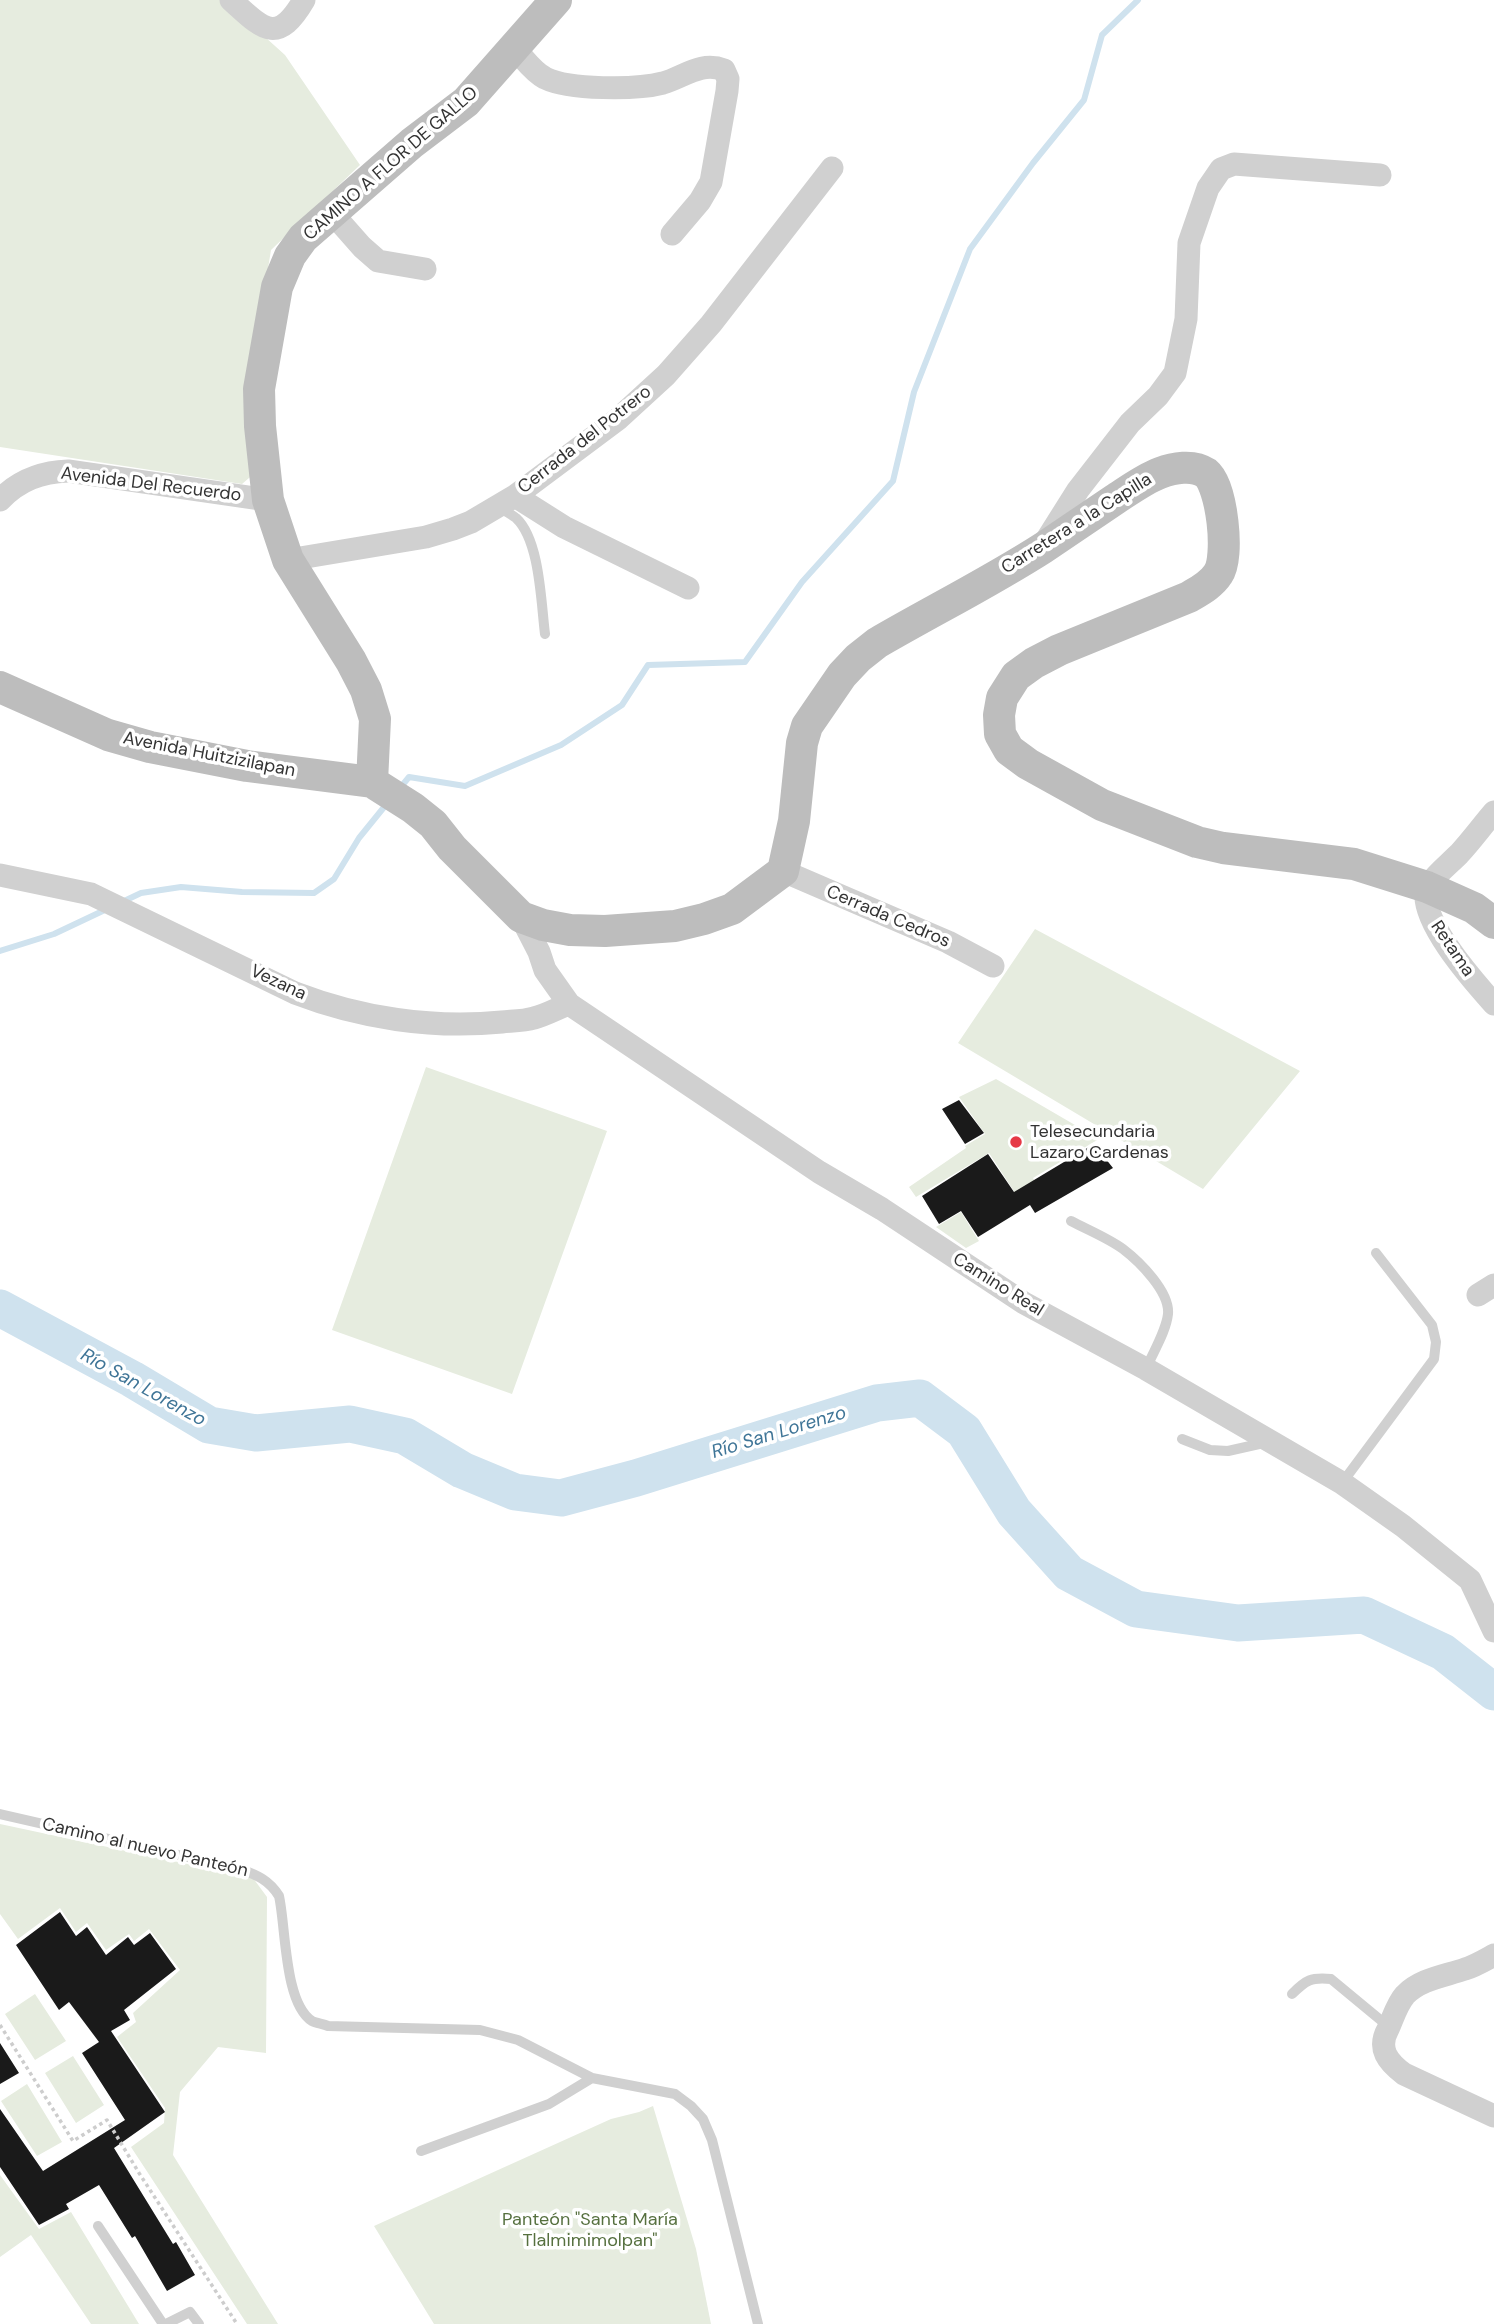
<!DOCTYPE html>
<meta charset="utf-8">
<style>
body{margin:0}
canvas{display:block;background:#fff}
</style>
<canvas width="1494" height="2324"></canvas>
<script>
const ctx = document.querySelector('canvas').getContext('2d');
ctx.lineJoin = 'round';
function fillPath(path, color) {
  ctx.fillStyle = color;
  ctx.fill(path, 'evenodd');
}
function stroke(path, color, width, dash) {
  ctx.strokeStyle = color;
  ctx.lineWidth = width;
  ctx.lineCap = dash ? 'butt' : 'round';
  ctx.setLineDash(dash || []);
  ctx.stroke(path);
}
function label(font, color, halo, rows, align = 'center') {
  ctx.font = font + ' "DM Sans",sans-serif';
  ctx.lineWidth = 7;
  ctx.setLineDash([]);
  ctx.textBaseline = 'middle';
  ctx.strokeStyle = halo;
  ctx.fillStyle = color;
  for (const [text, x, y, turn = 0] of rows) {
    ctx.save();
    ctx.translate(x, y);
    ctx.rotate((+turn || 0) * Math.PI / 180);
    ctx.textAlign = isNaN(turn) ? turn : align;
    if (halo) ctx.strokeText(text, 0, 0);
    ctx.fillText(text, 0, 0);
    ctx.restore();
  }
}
const green = new Path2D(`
 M0 0H224L285 55 360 165 271 250 247 397 256 472 242 484 0 447Z
 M1035 929 1300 1071 1203 1189 958 1043Z
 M426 1067 607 1131 512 1394 332 1330Z
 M996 1079 1099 1139 1033 1178 1040 1190 1021 1202 989 1153 916 1197 909 1187 966 1148 965 1146 985 1134 959 1097Z
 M961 1212 979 1241 966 1248 936 1227Z
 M0 1824 253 1878 267 1897 266 2053 218 2047 180 2092 173 2155 278 2324H247L131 2147 164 2123 165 2108 117 2037 136 2022 133 2013 180 1970 149 1929 134 1941 129 1934 106 1950 87 1923 76 1932 60 1908 18 1939 0 1914Z
 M35 1994 66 2041 35 2060 5 2014Z
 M73 2056 104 2105 76 2123 45 2073Z
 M27 2084 62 2142 37 2156 1 2101Z
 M653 2106 696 2249 711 2324H434L374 2226 611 2119 639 2112Z
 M0 2175 39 2229 71 2212 139 2324H91L31 2235 0 2257Z`);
const stream = new Path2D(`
 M400 788 409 777 465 786 561 745 622 705 648 665 745 662 802 582 893 481 914 392 970 249 1033 163 1084 100 1102 35 1138 0
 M122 902 141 893 181 887 242 892 314 893 334 879 359 838 389 801
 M0 951 54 934 109 908`);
const river = new Path2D(`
 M0 1308 132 1379 209 1425 256 1433 350 1424 405 1436 462 1470 515 1492 561 1498 636 1478 877 1403 920 1398 964 1431 1014 1512 1069 1573 1136 1609 1238 1623 1364 1615 1443 1652 1494 1692`);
const building = new Path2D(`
 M959 1100 984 1133 965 1144 942 1109Z
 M1094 1144 1113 1168 1035 1213 1030 1205 978 1237 961 1211 939 1224 922 1196 988 1154 1014 1192Z
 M60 1912 76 1936 87 1927 106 1955 128 1937 134 1945 150 1933 176 1969 124 2010 130 2020 111 2031 165 2112 114 2148 173 2244 176 2242 195 2275 167 2291 135 2236 132 2238 99 2185 66 2204 69 2209 39 2225 0 2167V2109L43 2171 125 2120 82 2053 99 2042 69 2002 59 2010 16 1945Z
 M0 2043 19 2073 0 2084Z`);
const path = new Path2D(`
 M0 2025 73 2141 107 2120 139 2173 237 2324`);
const lane = new Path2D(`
 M497 506C503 510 510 513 516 518 540 540 541 603 545 634
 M1071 1221C1088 1230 1108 1238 1123 1249 1140 1262 1170 1292 1168 1314 1166 1332 1153 1352 1146 1369
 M1182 1439 1210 1450 1228 1451 1268 1442
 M1342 1483 1434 1359 1436 1342 1432 1325 1376 1253
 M0 1814 240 1869C257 1875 269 1880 279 1896 286 1927 284 2003 312 2021 316 2023 323 2024 328 2026L480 2030 518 2040 592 2078 675 2094 691 2106 703 2119 712 2140 758 2324
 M1292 1994C1306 1980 1311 1977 1331 1979L1389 2027
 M421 2151 549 2104 592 2078
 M98 2226 163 2324
 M166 2324 190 2312 199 2324`);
const street = new Path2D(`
 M231 0C263 29 277 46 304 0
 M514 48C524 58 532 71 545 78 569 90 636 90 663 83 684 77 701 61 724 70L728 79 727 91 711 182 700 201 672 234
 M332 213 362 247 378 261 425 269
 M515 496 564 527 688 588
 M0 500C19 480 41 472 68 471L268 500
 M1044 544 1078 490 1130 423 1158 396 1175 373 1186 319 1189 243 1208 188 1221 169 1234 164 1380 175
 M288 560 426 537 453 529 471 522 515 496 618 419 666 375 711 324 832 168
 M1494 812C1482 826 1471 841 1459 854 1449 864 1436 874 1429 885 1411 912 1476 984 1494 1004
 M783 871 948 942 993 966
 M0 875 91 894 295 993C360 1018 432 1029 502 1022 512 1021 524 1021 534 1018 546 1015 558 1008 569 1004
 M521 917 539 952 545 970 569 1004 819 1172 882 1209 1024 1303 1146 1369 1342 1483 1403 1526 1470 1580 1494 1631
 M1478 1295 1494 1285
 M1494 1955C1485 1960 1475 1966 1465 1969 1445 1976 1420 1979 1405 1995 1397 2004 1393 2018 1388 2029 1377 2049 1388 2062 1404 2074L1494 2116`);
const secondary = new Path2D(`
 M0 687 108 735 150 747 247 766 372 782 413 808 433 824 452 848 521 917 543 925 570 930 605 931 675 926 704 919 732 909 783 871 794 821 802 743 807 726 842 675 858 658 877 643C932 611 990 582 1043 548 1067 532 1090 516 1114 500 1128 491 1144 479 1160 473 1173 468 1193 464 1206 473 1222 486 1230 557 1218 574 1211 585 1199 591 1189 597L1059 650 1034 663 1016 676 1002 698 999 715 1000 734 1009 750 1028 764 1102 805 1197 842 1223 848 1354 864 1427 887 1474 908 1494 923
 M372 782 375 719 366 690 351 661 288 560 268 500 260 426 259 389 277 287 290 256 303 238 412 143 466 102 556 0`);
const markers = [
 [1016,1142,7,"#e63946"]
];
const streetNames = [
 ["CAMINO A FLOR DE GALLO",391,164,-41],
 ["Cerrada del Potrero",585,440,-38],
 ["Avenida Del Recuerdo",151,485,7],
 ["Carretera a la Capilla",1077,524,-32],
 ["Avenida Huitzizilapan",209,755,11],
 ["Cerrada Cedros",888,917,23],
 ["Retama",1452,949,56],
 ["Vezana",278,983,25],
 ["Camino Real",998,1285,32],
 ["Camino al nuevo Panteón",145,1848,13]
];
const poiNames = [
 ["Telesecundaria",1030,1132],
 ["Lazaro Cardenas",1030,1153]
];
const parkNames = [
 ["Panteón \"Santa María",590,2220],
 ["Tlalmimimolpan\"",590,2241]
];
const waterNames = [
 ["Río San Lorenzo",143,1388,29],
 ["Río San Lorenzo",779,1433,-17]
];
fillPath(green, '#e6ecdf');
stroke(stream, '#cfe2ee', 6);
stroke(river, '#cfe2ee', 37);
fillPath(building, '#1a1a1a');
stroke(path, '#cdcdcd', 3.5, [3.5, 3.5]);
stroke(lane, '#d0d0d0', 10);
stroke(street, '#d0d0d0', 23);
stroke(secondary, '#bdbdbd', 32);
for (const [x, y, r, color] of markers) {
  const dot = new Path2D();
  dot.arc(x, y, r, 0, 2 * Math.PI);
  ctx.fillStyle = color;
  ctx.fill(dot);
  stroke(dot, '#fff', 2.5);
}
label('18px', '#333', '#fff', streetNames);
label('18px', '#333', '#fff', poiNames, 'left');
label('18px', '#56703f', '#fff', parkNames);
label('italic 19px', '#3f7597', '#fff', waterNames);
</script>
